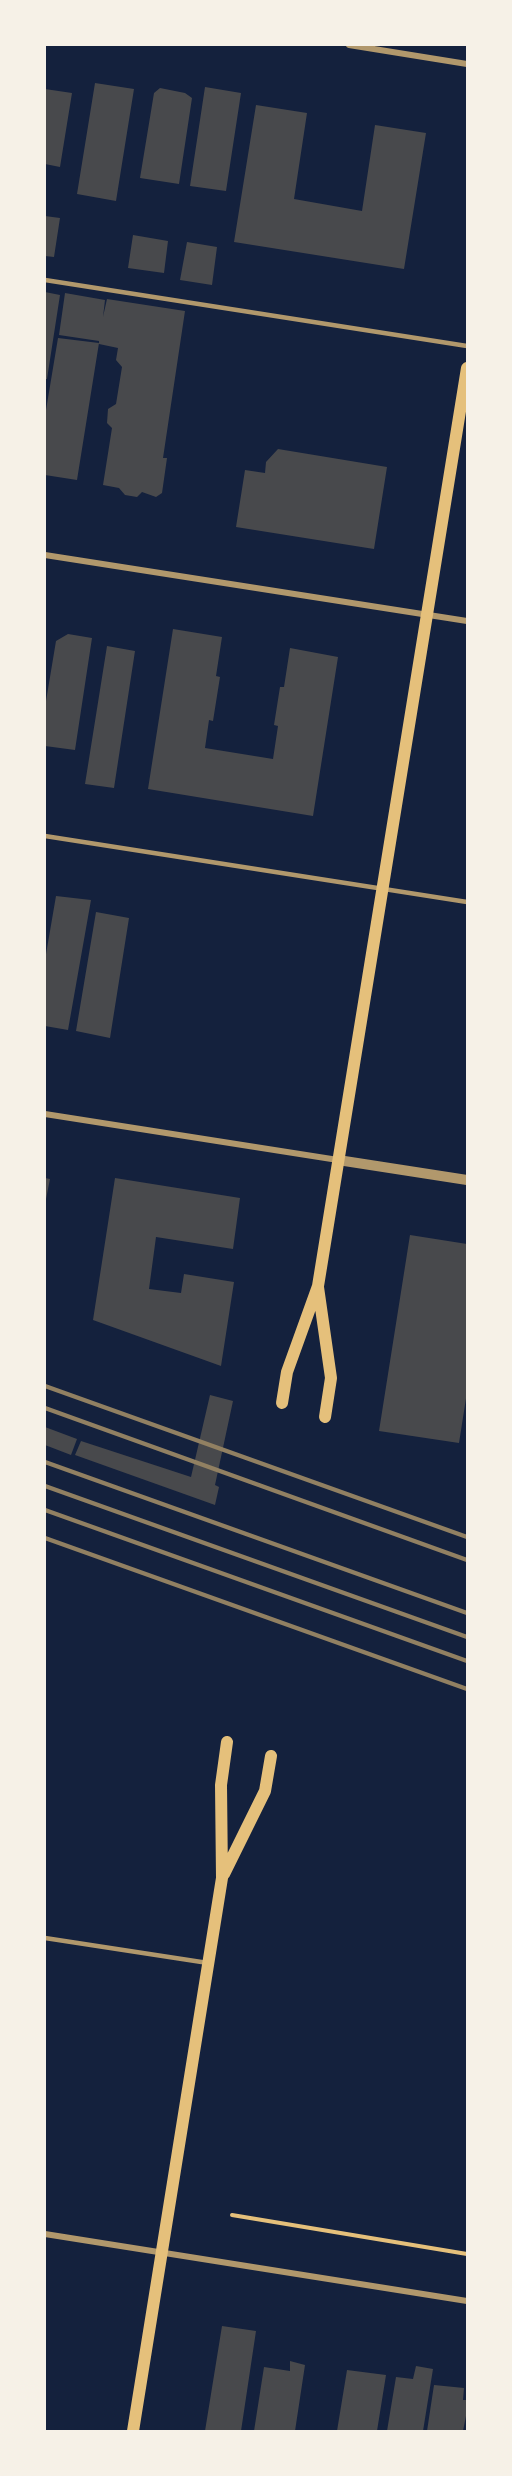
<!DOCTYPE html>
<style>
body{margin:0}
#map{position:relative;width:512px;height:2476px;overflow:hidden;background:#14213d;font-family:"Times New Roman",serif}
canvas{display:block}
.frame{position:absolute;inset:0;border:46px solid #f6f1e7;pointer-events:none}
</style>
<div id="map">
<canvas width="512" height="2476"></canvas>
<div class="frame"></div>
</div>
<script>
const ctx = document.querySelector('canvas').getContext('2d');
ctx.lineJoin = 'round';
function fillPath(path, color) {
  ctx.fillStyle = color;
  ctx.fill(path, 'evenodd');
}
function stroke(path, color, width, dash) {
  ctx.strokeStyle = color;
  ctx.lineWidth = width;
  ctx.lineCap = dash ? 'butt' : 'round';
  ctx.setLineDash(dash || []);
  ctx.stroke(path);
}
const building = new Path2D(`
 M95 83 134 89 116 201 77 194Z
 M205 87 241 93 226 191 190 186Z
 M160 88 185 93 192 98 179 184 140 178 154 93Z
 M45 89 72 93 60 167 45 164Z
 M256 105 307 113 294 199 362 211 375 125 426 133 404 269 234 242Z
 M45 216 60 218 54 257 45 256Z
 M133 235 168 241 164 273 128 268Z
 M187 242 217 247 212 285 180 280Z
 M45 292 60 295 47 379H45Z
 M65 293 105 300 103 317 107 299 185 311 163 458H167L162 493 156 497 142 492 137 497 125 495 119 488 103 485 112 428 107 423 108 409 116 404 122 367 116 360 118 348 99 344V341L59 335Z
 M58 338 99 343 77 480 45 475V416Z
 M278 449 387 467 374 549 236 527 245 470 265 473 266 462Z
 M173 629 222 637 216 676 220 677 213 721 209 720 205 748 273 759 278 726 274 725 280 687H284L290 648 338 657 313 816 148 789Z
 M68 634 92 638 75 750 45 746V707L56 641Z
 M107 646 135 651 114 788 85 784Z
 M56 896 91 900 68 1030 45 1026V960Z
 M96 912 129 918 110 1038 76 1031Z
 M45 1178 50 1179 46 1199H45Z
 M115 1178 240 1198 233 1249 156 1237 149 1289 181 1293 184 1274 234 1282 221 1366 93 1320Z
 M410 1235 467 1244V1392L459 1443 379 1431Z
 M210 1395 233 1401 215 1485 219 1487 215 1505 75 1455 81 1441 191 1477Z
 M45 1427 77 1439 71 1455 45 1445Z
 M222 2326 256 2331 241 2431H205Z
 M290 2361 305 2365 295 2431H254L264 2367 290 2371Z
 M416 2366 433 2369 423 2431H387L396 2377 413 2379Z
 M347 2370 386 2375 377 2431H337Z
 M434 2385 464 2388 463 2400H467V2411L463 2431H427Z`);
const path = new Path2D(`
 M232 2215 467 2254`);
const service = new Path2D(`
 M45 280 467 346
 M45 836 467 902
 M45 1938 208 1963`);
const minor = new Path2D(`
 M349 45 467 64
 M45 555 467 621
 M45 1114 338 1160
 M45 2234 467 2301`);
const tertiary = new Path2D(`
 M338 1160 467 1180`);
const secondary = new Path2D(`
 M318 1287 331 1378 325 1417
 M282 1403 287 1372 318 1286 467 368
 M224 1874 265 1791 271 1756
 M133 2431 222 1878 221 1785 227 1742`);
const rail = new Path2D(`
 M45 1386 467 1537
 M45 1408 467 1560
 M45 1462 467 1613
 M45 1486 467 1637
 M45 1510 467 1661
 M45 1538 467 1689`);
fillPath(building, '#48494c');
stroke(path, '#e5c07b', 4);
stroke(service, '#b1986c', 4.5);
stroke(minor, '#b1986c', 6);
stroke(tertiary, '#b1986c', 10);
stroke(secondary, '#e5c07b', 12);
stroke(rail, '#918062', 4.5);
</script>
